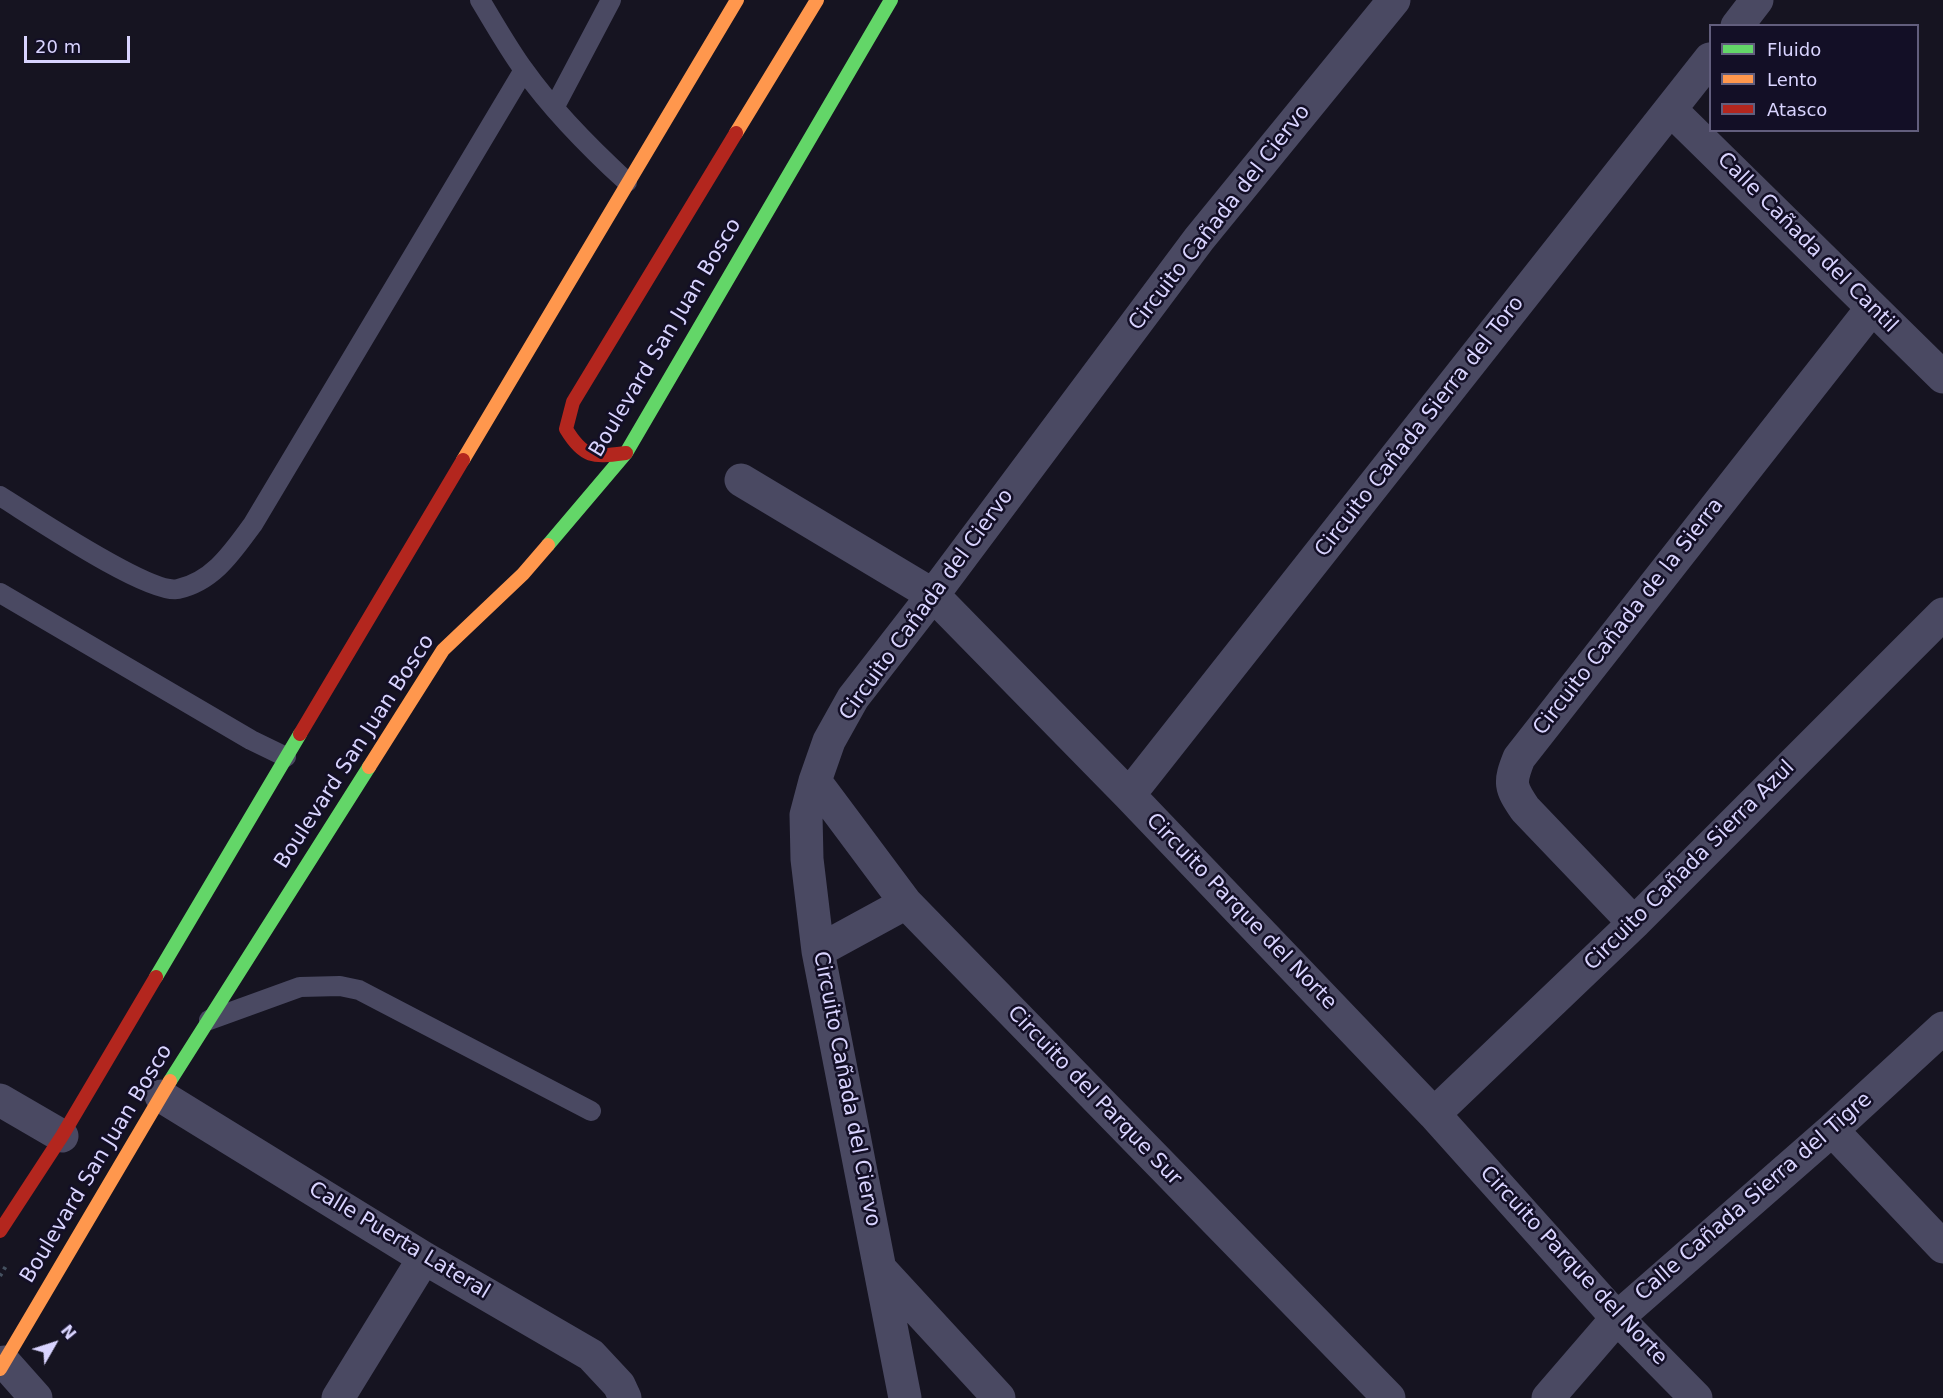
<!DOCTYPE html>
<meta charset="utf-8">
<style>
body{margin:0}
#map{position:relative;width:1943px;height:1398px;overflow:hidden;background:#161421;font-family:"DejaVu Sans",sans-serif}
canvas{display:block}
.legend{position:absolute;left:1709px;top:24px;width:210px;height:108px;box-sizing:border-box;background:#130f26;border:2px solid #625e7d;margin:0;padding:8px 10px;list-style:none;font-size:18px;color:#d9d4ff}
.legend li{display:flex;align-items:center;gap:12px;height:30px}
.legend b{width:30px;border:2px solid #625e7d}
.north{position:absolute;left:24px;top:1314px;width:60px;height:60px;-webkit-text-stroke:4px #130f26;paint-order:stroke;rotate:51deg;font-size:16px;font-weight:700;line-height:24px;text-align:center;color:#d9d4ff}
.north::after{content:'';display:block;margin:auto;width:21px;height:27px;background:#d9d4ff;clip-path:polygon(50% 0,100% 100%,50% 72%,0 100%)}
.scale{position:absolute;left:24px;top:36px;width:106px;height:27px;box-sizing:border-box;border:3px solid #d9d4ff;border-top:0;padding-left:8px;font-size:18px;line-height:21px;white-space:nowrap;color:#d9d4ff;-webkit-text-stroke:4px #130f26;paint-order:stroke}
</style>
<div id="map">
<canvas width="1943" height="1398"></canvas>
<ul class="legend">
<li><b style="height:8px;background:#63d668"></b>Fluido</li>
<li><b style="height:8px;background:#ff974d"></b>Lento</li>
<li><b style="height:8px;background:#b3261e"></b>Atasco</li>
</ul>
<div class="north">N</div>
<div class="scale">20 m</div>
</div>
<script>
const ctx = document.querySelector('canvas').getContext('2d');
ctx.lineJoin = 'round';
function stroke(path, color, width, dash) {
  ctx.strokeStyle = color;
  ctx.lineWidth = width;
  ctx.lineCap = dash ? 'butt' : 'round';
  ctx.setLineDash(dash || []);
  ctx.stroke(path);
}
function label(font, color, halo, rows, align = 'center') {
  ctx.font = font + ' "DejaVu Sans",sans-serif';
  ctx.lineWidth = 5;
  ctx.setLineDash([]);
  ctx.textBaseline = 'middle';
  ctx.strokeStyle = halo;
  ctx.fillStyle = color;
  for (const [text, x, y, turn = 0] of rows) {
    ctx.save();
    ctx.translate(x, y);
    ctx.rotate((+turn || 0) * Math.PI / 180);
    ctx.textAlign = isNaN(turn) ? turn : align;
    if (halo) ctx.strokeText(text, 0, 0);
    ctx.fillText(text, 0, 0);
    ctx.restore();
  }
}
const path = new Path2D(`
 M0 1276 6 1266`);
const lane = new Path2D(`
 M480 0C494 23 508 48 524 70 553 111 590 148 627 182
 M554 108 611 0
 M0 496C31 515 149 595 178 589 214 581 233 551 253 524L524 70
 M0 593 251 740 286 757
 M209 1020 300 987 340 986 359 990 591 1111`);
const street = new Path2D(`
 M1737 26 1757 0
 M1671 110 1943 377
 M741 480 933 595 1129 795 1434 1114 1617 1318 1696 1398
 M815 781 906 903 1389 1398
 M1129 795 1710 59
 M1634 923 1525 809C1510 787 1509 783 1519 758L1872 308
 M818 951 906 903
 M161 1096 424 1258 591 1355 619 1385 625 1398
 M0 1100 62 1136
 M1434 1114 1634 923 1943 614
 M1832 1130 1943 1247
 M882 1271 999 1398
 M4 1362 36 1398
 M338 1398 424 1258
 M905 1398 818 951 807 859 806 815 815 781 829 741 853 698 933 595 1199 239 1394 0
 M1548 1398 1617 1318 1832 1130 1943 1028`);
const fast = new Path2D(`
 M548 545 626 453 891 0
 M156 977 300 734
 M170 1081 369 767`);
const slow = new Path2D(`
 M736 133 817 0
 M463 460 737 0
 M369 767 443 650 523 574 548 545
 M0 1369 170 1081`);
const jam = new Path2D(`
 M626 453C594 457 584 459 566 429L573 402 736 133
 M300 734 463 460
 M0 1231 62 1136 156 977`);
const streetNames = [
 ["Circuito Cañada del Ciervo",1220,218,-52],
 ["Calle Cañada del Cantil",1807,243,45],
 ["Boulevard San Juan Bosco",666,338,-59],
 ["Circuito Cañada Sierra del Toro",1420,427,-52],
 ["Circuito Cañada del Ciervo",927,605,-54],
 ["Circuito Cañada de la Sierra",1629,617,-52],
 ["Boulevard San Juan Bosco",355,752,-57],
 ["Circuito Cañada Sierra Azul",1690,866,-45],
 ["Circuito Parque del Norte",1241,912,46],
 ["Circuito Cañada del Ciervo",846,1089,79],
 ["Circuito del Parque Sur",1094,1096,46],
 ["Boulevard San Juan Bosco",97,1164,-59],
 ["Calle Cañada Sierra del Tigre",1754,1197,-41],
 ["Calle Puerta Lateral",399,1241,31],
 ["Circuito Parque del Norte",1573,1266,47]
];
stroke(path, '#44505f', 4, [3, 4.5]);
stroke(lane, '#4a4962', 20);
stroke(street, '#4a4962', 33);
stroke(fast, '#63d668', 14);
stroke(slow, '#ff974d', 14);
stroke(jam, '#b3261e', 14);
label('21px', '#d9d4ff', '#130f26', streetNames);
</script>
